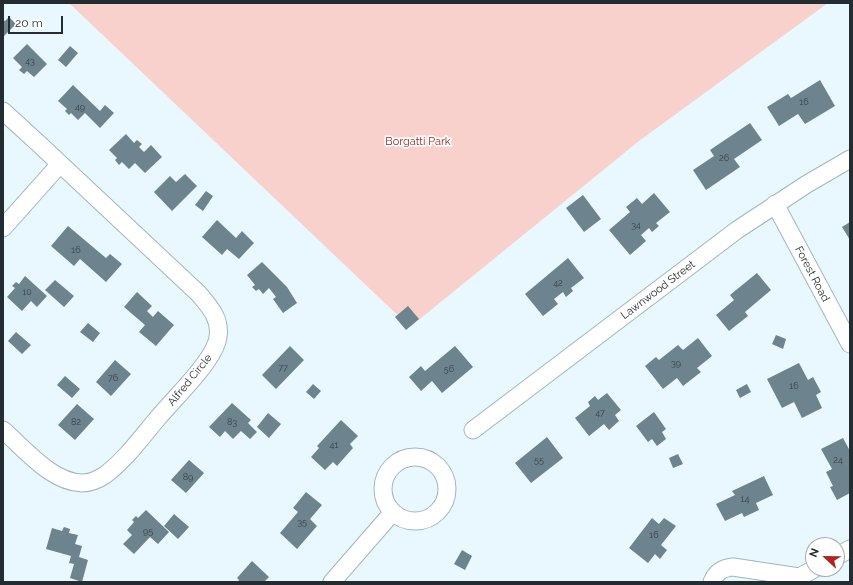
<!DOCTYPE html>
<style>
body{margin:0}
#map{position:relative;width:853px;height:585px;overflow:hidden;background:#e9f8fe;font-family:Raleway,sans-serif}
canvas{display:block}
.frame{position:absolute;inset:0;border:4px solid #232c30;pointer-events:none}
.north{position:absolute;left:805px;top:537px;width:40px;height:40px;box-sizing:border-box;background:#fff;border:1px solid #a7abac;border-radius:50%;rotate:292deg;font-size:11px;font-weight:700;line-height:16px;text-align:center;color:#232c30}
.north::after{content:'';display:block;margin:auto;width:14px;height:18px;background:#b22220;clip-path:polygon(50% 0,100% 100%,50% 72%,0 100%)}
.scale{position:absolute;left:8px;top:16px;width:55px;height:18px;box-sizing:border-box;border:2px solid #232c30;border-top:0;padding-left:5px;font-size:12px;line-height:14px;white-space:nowrap;color:#232c30;-webkit-text-stroke:3px #fff;paint-order:stroke}
</style>
<div id="map">
<canvas width="853" height="585"></canvas>
<div class="frame"></div>
<div class="north">N</div>
<div class="scale">20 m</div>
</div>
<script>
const ctx = document.querySelector('canvas').getContext('2d');
ctx.lineJoin = 'round';
function fillPath(path, color) {
  ctx.fillStyle = color;
  ctx.fill(path, 'evenodd');
}
function stroke(path, color, width, dash) {
  ctx.strokeStyle = color;
  ctx.lineWidth = width;
  ctx.lineCap = dash ? 'butt' : 'round';
  ctx.setLineDash(dash || []);
  ctx.stroke(path);
}
function label(font, color, halo, rows, align = 'center') {
  ctx.font = font + ' Raleway,sans-serif';
  ctx.lineWidth = 3.5;
  ctx.setLineDash([]);
  ctx.textBaseline = 'middle';
  ctx.strokeStyle = halo;
  ctx.fillStyle = color;
  for (const [text, x, y, turn = 0] of rows) {
    ctx.save();
    ctx.translate(x, y);
    ctx.rotate((+turn || 0) * Math.PI / 180);
    ctx.textAlign = isNaN(turn) ? turn : align;
    if (halo) ctx.strokeText(text, 0, 0);
    ctx.fillText(text, 0, 0);
    ctx.restore();
  }
}
const green = new Path2D(`
 M69 3H828L639 141 410 327Z`);
const building = new Path2D(`
 M9 17 16 24 3 37V20L5 21Z
 M27 44 47 64 34 77 27 71 24 74 19 70 22 67 13 58Z
 M70 46 78 53 66 67 58 60Z
 M820 80 835 106 805 124 798 114 779 126 767 107 788 94 791 98Z
 M73 85 100 111 105 105 114 113 100 128 85 113 78 120 71 113 69 115 65 111 67 109 58 101Z
 M750 123 762 140 734 159 740 167 706 190 693 170 714 156 710 150Z
 M126 134 134 143 137 140 142 144 139 147 144 152 151 145 162 157 145 173 135 163 129 169 122 162 119 165 115 160 117 158 109 150Z
 M185 174 197 186 172 211 154 192 170 176 176 182Z
 M206 191 213 196 203 211 195 205Z
 M654 193 670 212 656 223 659 226 652 232 649 228 641 235 646 241 630 255 609 230 630 212 626 207 637 198 642 204Z
 M583 195 601 219 584 232 566 208Z
 M217 220 236 238 242 231 254 243 239 259 227 249 222 255 202 237Z
 M850 222V240L842 227Z
 M68 226 106 258 110 254 122 264 106 282 80 259 74 266 51 246Z
 M568 258 584 278 571 288 573 291 566 297 563 292 554 299 558 304 543 316 525 294Z
 M262 262 287 287 297 303 283 313 273 299 276 297 269 288 263 294 259 289 256 291 252 287 255 285 247 275Z
 M757 273 771 290 745 312 748 316 729 331 716 315 734 300 730 295Z
 M25 276 47 296 37 307 31 301 22 311 7 297 15 288 12 286 16 282 19 284Z
 M55 280 74 296 64 307 45 290Z
 M137 292 152 306 147 311 153 317 158 311 174 325 156 346 139 332 145 325 124 307Z
 M408 306 419 319 406 330 395 317Z
 M88 323 100 333 93 342 80 332Z
 M16 332 31 345 22 354 8 341Z
 M776 335 786 339 783 349 772 344Z
 M698 338 712 356 697 368 701 372 683 386 677 378 663 389 645 366 656 357 659 360 678 345 683 350Z
 M290 346 304 360 276 389 262 375Z
 M455 346 473 367 442 393 432 381 421 391 409 377 421 366 425 371Z
 M115 360 131 374 111 396 96 382Z
 M799 363 808 380 813 377 821 392 816 395 822 408 802 418 794 402 782 408 767 379Z
 M65 376 80 389 72 398 57 385Z
 M313 384 321 391 314 399 306 392Z
 M747 384 751 392 740 398 736 390Z
 M607 393 621 410 615 415 619 421 609 430 604 424 589 436 575 418 590 406 588 402 595 396 598 400Z
 M232 403 251 420 248 423 257 432 250 439 241 431 233 439 225 431 220 437 209 427Z
 M77 404 94 419 75 440 58 425Z
 M654 412 666 429 662 432 666 439 657 446 652 439 648 442 636 426Z
 M268 413 281 424 269 438 257 427Z
 M341 420 358 436 350 444 353 448 337 466 333 462 325 470 311 457 319 448 317 446Z
 M547 437 563 458 531 483 515 463Z
 M843 438 850 451V493L837 500 830 487 833 486 826 472 832 469 821 449Z
 M678 454 683 464 673 468 669 458Z
 M189 460 204 473 186 493 171 480Z
 M764 476 773 495 756 503 759 510 744 517 742 513 725 521 716 504 735 495 732 491Z
 M306 492 322 505 310 519 317 526 297 549 280 533 298 512 293 508Z
 M146 510 169 532 158 544 150 537 134 554 123 544 132 535 127 530 134 522 132 520 136 516 138 518Z
 M174 514 189 527 178 539 164 526Z
 M652 518 659 524 664 518 676 526 661 545 667 550 660 559 655 554 648 563 629 548Z
 M64 527 70 529 69 533 78 535 75 544 82 546 79 557 88 560 82 582 70 578 74 564 69 563 71 556 46 549 52 528 62 531Z
 M462 550 472 556 465 570 454 564Z
 M252 561 269 577 264 582H238L239 580 237 578Z`);
const street = new Path2D(`
 M3 111 38 143 199 294C210 307 221 319 218 337 217 346 211 355 206 362 192 382 173 400 157 419 141 438 125 460 105 475 99 479 90 483 82 483 51 482 25 449 3 430
 M775 204 850 344
 M3 228 60 164
 M473 430 737 230 807 184 850 159
 M383 489a32 32 0 1 1 64 0a32 32 0 1 1-64 0Z
 M837 556 850 549
 M332 582 393 512
 M712 582C716 572 722 568 733 567L799 577
 M790 582 814 569`);
const numberNames = [
 ["43",30,61],
 ["16",804,102],
 ["49",80,107],
 ["26",724,158],
 ["34",636,225],
 ["16",76,250],
 ["42",558,283],
 ["10",27,292],
 ["39",676,363],
 ["77",283,368],
 ["56",449,369],
 ["76",113,378],
 ["16",794,386],
 ["47",600,413],
 ["82",76,422],
 ["83",232,422],
 ["41",334,445],
 ["55",539,460],
 ["24",838,460],
 ["89",188,477],
 ["14",745,499],
 ["35",302,522],
 ["95",148,531],
 ["16",654,535]
];
const parkNames = [
 ["Borgatti Park",418,142]
];
const streetNames = [
 ["Forest Road",812,274,62],
 ["Lawnwood Street",658,290,-37],
 ["Alfred Circle",190,380,-51]
];
fillPath(green, '#f9d1cc');
fillPath(building, '#6d838d');
stroke(street, '#9fb6c1', 19);
stroke(street, '#fff', 17);
label('9px', '#364247', null, numberNames);
label('11px', '#992521', '#fff', parkNames);
label('11px', '#232c30', '#fff', streetNames);
</script>
